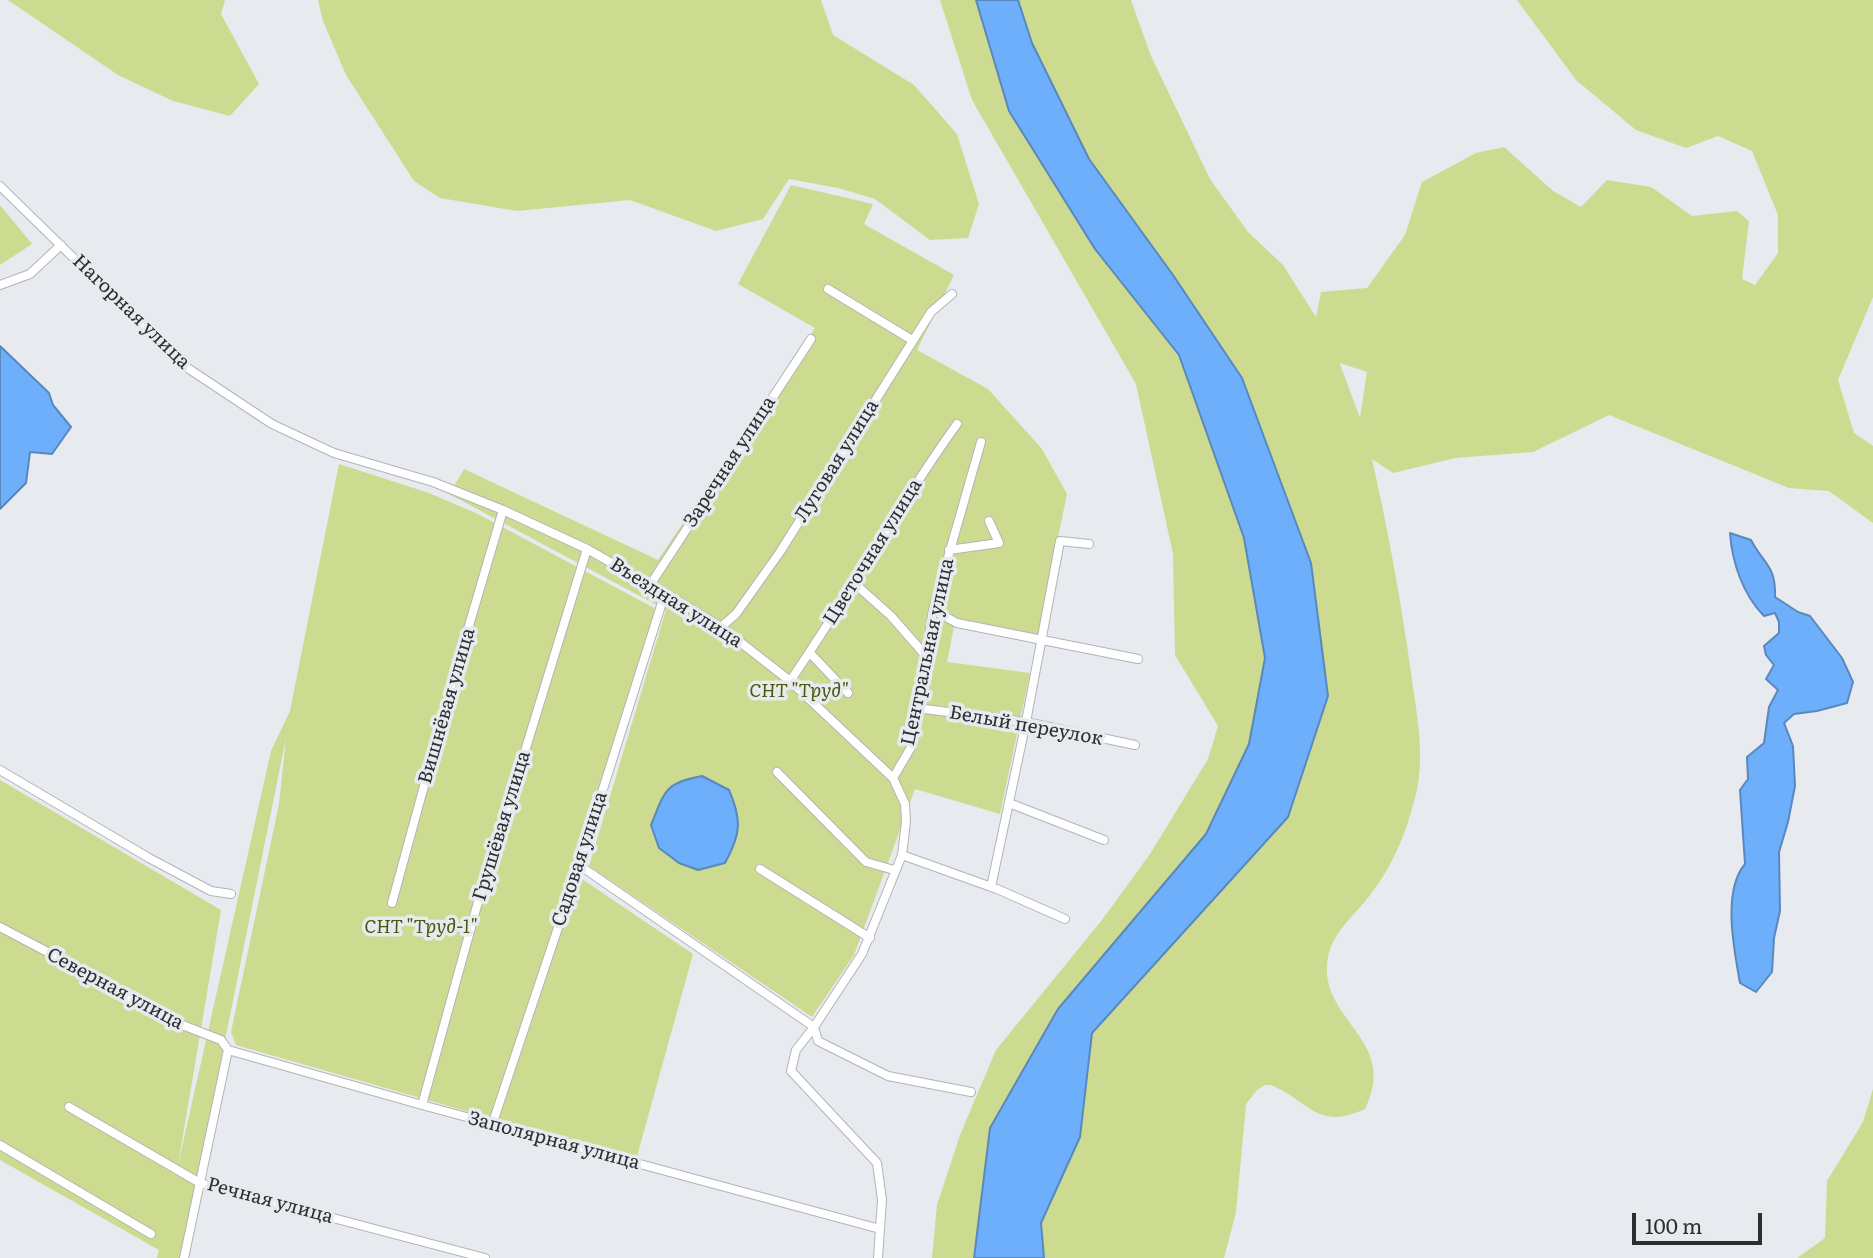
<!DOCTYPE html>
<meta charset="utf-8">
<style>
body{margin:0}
#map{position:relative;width:1873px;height:1258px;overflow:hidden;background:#e7eaef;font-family:Literata,serif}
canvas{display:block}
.scale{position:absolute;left:1632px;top:1213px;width:130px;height:32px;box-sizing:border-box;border:4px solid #2d2e30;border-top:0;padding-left:9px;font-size:21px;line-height:24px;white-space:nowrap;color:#2d2e30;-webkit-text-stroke:5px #e7eaef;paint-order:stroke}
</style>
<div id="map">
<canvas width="1873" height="1258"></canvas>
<div class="scale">100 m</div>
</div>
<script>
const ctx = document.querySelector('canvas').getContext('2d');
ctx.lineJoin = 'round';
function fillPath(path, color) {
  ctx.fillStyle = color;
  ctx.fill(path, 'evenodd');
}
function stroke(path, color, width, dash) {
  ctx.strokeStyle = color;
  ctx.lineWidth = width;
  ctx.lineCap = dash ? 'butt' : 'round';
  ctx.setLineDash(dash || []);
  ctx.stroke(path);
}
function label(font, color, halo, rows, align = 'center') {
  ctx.font = font + ' Literata,serif';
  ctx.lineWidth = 7;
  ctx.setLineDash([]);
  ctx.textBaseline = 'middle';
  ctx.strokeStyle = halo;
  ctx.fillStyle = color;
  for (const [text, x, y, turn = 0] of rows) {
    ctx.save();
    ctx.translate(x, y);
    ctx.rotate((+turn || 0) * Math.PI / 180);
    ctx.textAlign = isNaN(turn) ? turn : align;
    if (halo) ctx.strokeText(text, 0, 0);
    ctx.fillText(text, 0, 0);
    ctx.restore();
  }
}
const green = new Path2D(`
 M8 0H225L221 14 259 84 230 116 173 101 118 75Z
 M318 0H821L833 35 914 85 957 134 979 204 968 238 930 240 875 199 838 188 789 179 763 219 716 231 630 200 517 211 440 198 414 181 346 75 323 21Z
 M940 0H1131L1151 56 1210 179 1248 232 1283 265 1316 317 1321 292 1367 288 1405 235 1422 182 1476 153 1504 147 1553 191 1581 207 1607 180 1651 187 1692 216 1737 211 1749 221 1742 279 1755 285 1778 253V215L1752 151 1718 136 1686 148 1636 130 1576 80 1517 0H1873V297L1838 380 1854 433 1873 446V523L1829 491 1789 488 1609 415 1533 452 1455 458 1393 473 1372 459C1388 530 1401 601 1411 673 1416 709 1424 748 1418 784 1416 797 1411 812 1407 825 1399 849 1386 875 1370 895 1353 918 1329 934 1327 965 1323 1022 1399 1041 1365 1109 1317 1131 1311 1102 1271 1085H1265L1257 1090 1246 1104 1236 1212 1224 1258H932L937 1205 960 1135 996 1050 1102 920 1150 854 1208 759 1218 726 1175 655 1173 554 1136 384 972 100ZM1340 363 1367 372 1360 418 1340 364Z
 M791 185 873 204 864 224 954 275 917 350 988 389 1042 449 1067 494 1038 634 955 621 947 662 1030 673 1000 814 915 789 854 955 812 1017 589 866 666 610 449 494 464 469 658 560 815 328 738 284Z
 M0 205 32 244 0 265Z
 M339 464 429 493 478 514 656 609 576 875 693 954 636 1160 236 1045 231 1032 279 804 286 738 181 1258H157L159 1250 0 1160V780L221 910 178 1165 271 751 290 711Z
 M1873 1089V1258H1797L1825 1238 1827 1181 1863 1122Z`);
const water = new Path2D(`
 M976 0H1018L1032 43 1089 159 1173 275 1242 378 1311 563 1328 696 1288 817 1092 1033 1080 1137 1041 1223 1044 1258H974L990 1128 1058 1009 1206 834 1249 744 1265 658 1244 538 1179 355 1095 249 1009 111Z
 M0 346 49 393 53 405 71 427 52 454 30 452 26 483 0 509Z
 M1730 533 1751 540C1764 565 1776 565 1775 597L1798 612 1810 616 1842 658 1853 682 1847 703 1817 711 1794 714 1784 723 1793 746 1795 786 1788 822 1779 852 1780 911 1774 938 1772 972 1756 992 1740 983C1734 949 1722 891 1745 864L1740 790 1748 779 1747 757 1764 743 1769 707 1778 690 1766 679 1774 665 1766 655 1764 646 1779 633V622L1775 613 1764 616C1743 595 1732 562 1730 533Z
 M702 776 729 790C742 820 741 834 725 863L698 870 679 863 659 848 651 825C665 791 664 783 702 776Z`);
const street = new Path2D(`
 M0 186 183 365 272 424 334 453 433 482 503 510 587 549 665 593 721 627 790 681 893 778 905 804 906 822 902 855 862 954 814 1027 796 1050 791 1071 877 1163 882 1200 878 1258
 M0 285 30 274 61 245
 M828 289 912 340
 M949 550 999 543 989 521
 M854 583 891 616 926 656
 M650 585 811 339
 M933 610 957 623 1138 659
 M721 627 736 614 780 552 931 312 952 294
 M810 653 848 693
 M790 681C848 597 897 507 957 424
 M917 708 1026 722 1135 745
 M0 770 149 858 211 891 231 894
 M777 772 866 862 894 870
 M893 778 913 744 933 610 981 442
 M1009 803 1104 840
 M902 855 997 889 1065 919
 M579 865 814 1027 818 1041 888 1076 971 1092
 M760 869 870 938
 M991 887 1026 722 1060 541 1089 544
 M392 903 453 680 503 510
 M0 927 97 978 154 1014 221 1040 228 1050
 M228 1050 422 1105 880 1229
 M422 1105 489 862 498 839 587 549
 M69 1107 200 1183 485 1258
 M492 1125 579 865 665 593
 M0 1145 151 1234
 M184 1258 228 1050`);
const streetNames = [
 ["Нагорная улица",131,312,44],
 ["Луговая улица",837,461,-58],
 ["Заречная улица",730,462,-57],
 ["Цветочная улица",873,552,-58],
 ["Въездная улица",676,603,32],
 ["Центральная улица",928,652,-78],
 ["Вишнёвая улица",447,706,-74],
 ["Белый переулок",1026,726,10],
 ["Грушёвая улица",502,826,-73],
 ["Садовая улица",580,859,-72],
 ["Северная улица",115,989,28],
 ["Заполярная улица",554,1141,15],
 ["Речная улица",270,1201,15]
];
const parkNames = [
 ["СНТ \"Труд\"",799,691],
 ["СНТ \"Труд-1\"",421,927]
];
fillPath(green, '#ccdb90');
fillPath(water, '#6daffa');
stroke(water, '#5a88bd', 2);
stroke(street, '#b1b4b9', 10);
stroke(street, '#fff', 8);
label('19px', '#2d2e30', '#e7eaef', streetNames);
label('italic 19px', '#4e580c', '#e7eaef', parkNames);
</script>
